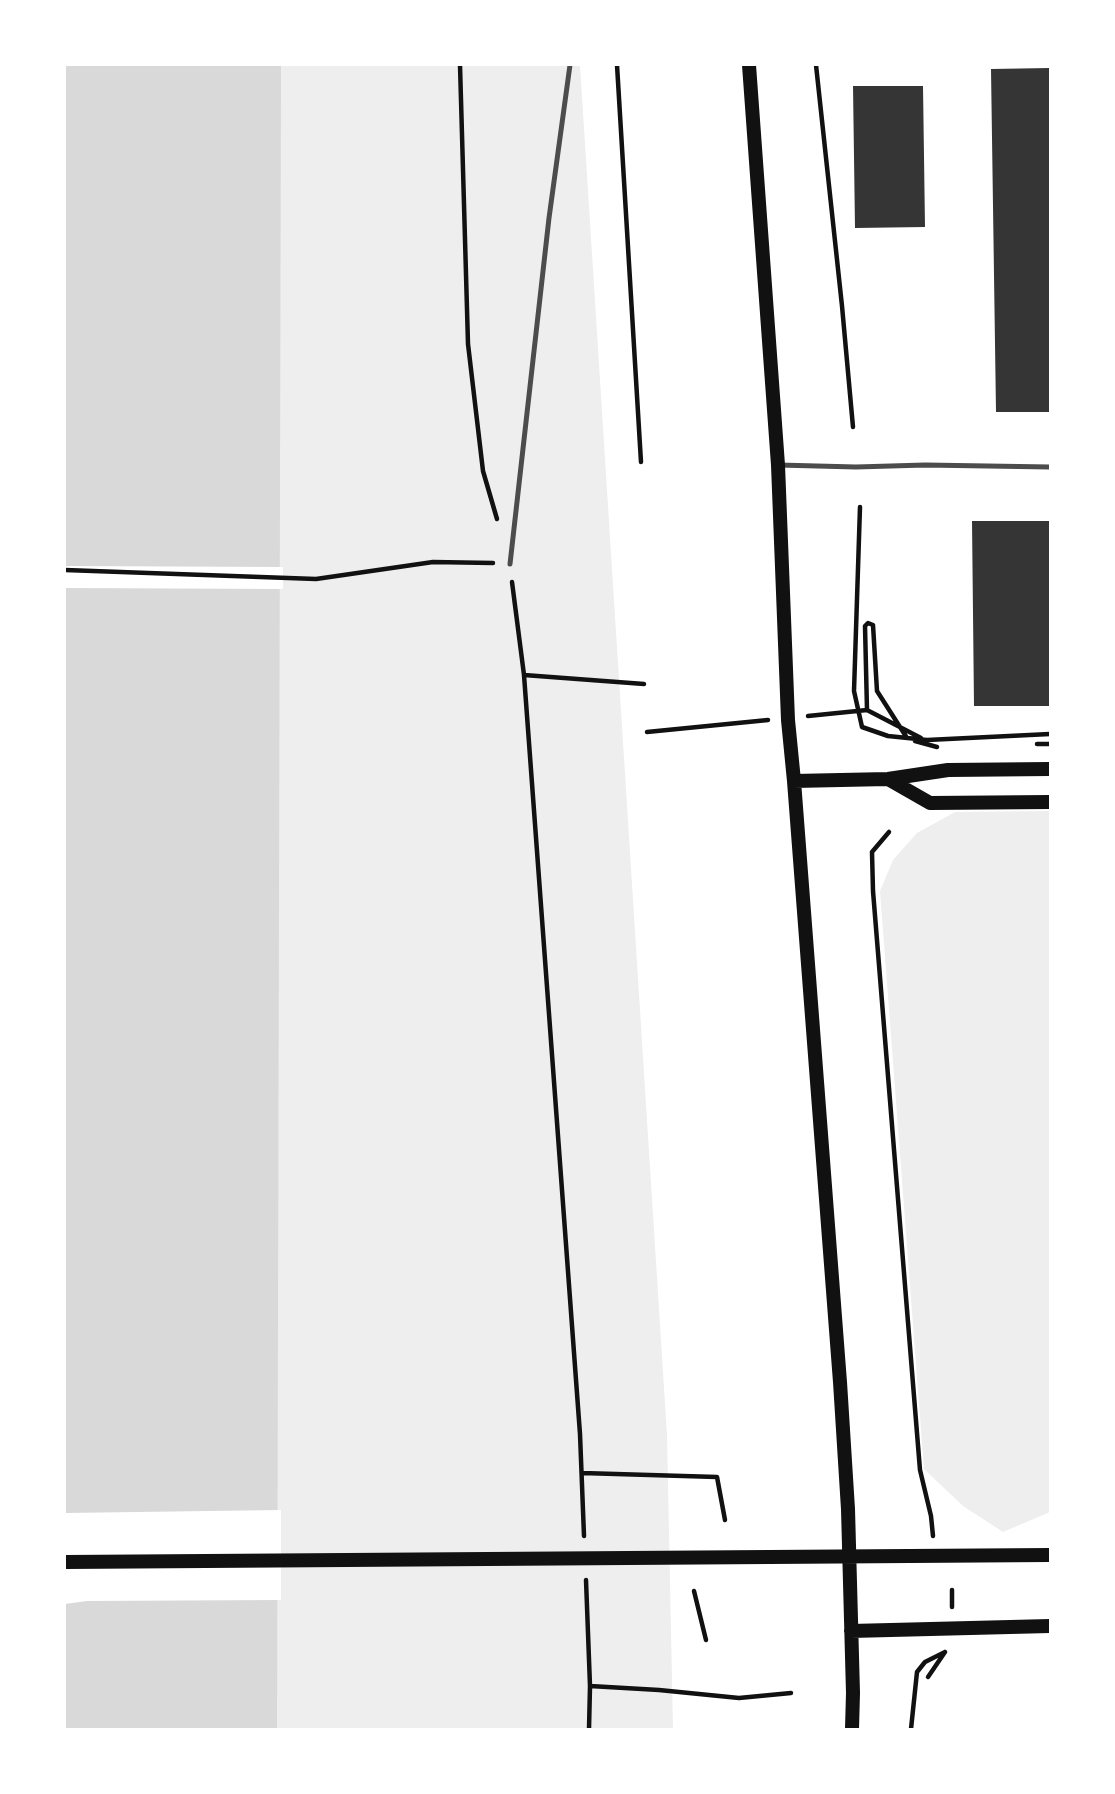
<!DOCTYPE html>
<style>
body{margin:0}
#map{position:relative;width:1115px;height:1794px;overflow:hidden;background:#fff;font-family:Figtree,sans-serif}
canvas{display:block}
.frame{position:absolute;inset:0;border:66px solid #fff;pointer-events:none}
</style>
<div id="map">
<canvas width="1115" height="1794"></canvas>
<div class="frame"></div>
</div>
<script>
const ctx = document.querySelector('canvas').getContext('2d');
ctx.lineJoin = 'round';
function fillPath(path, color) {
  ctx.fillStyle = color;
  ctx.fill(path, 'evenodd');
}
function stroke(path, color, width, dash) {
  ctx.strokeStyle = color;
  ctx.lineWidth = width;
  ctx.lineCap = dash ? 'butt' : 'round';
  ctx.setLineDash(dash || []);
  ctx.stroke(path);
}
const green = new Path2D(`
 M65 65H580L667 1435 673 1729H65Z
 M1050 811V1512L1003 1532 963 1506 924 1469 880 891 893 860 917 833 955 812Z`);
const water = new Path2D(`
 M65 65H281L277 1729H65Z`);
const pier = new Path2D(`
 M65 566 283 567V589L65 588Z
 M281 1510V1600L87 1601 65 1604V1513Z`);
const building = new Path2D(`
 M1050 68V412H996L991 69Z
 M853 86H923L925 227 855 228Z
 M972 521H1050V706H974Z`);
const path = new Path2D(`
 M460 65 468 344 483 471 497 519
 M617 65 641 462
 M816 65 842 306 853 427
 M860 507 854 691 862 727 888 736 927 740 1050 734
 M65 570 316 579 433 562 493 563
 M512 582 524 675 580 1434 584 1536
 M524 675 644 684
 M867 710 865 626 868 623 873 625 877 691 907 738
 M808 716 867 710 921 738
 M647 732 768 720
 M915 741 937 747
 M1037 744H1050
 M889 832 872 852 873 891 920 1470 931 1516 933 1536
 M582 1473 717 1477 725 1520
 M586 1580 590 1686 589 1729
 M694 1591 706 1640
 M952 1607V1590
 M928 1677 945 1652
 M590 1686 659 1690 739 1698 791 1693
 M911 1729 917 1672 925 1662 945 1652`);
const service = new Path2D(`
 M778 465 856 467 925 465 1050 467
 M510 564 549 218 570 65`);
const secondary = new Path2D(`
 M749 65 778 465 788 720 794 781 840 1382 848 1509 853 1693 852 1729
 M888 779 930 803 1050 802
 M794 781 888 779 948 770 1050 769
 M65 1562 1050 1555
 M851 1631 1050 1626`);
fillPath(green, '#eee');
fillPath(water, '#d9d9d9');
fillPath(pier, '#fff');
fillPath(building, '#353535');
stroke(path, '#111', 4.5);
stroke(service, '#4c4c4c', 5);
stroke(secondary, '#111', 14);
</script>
